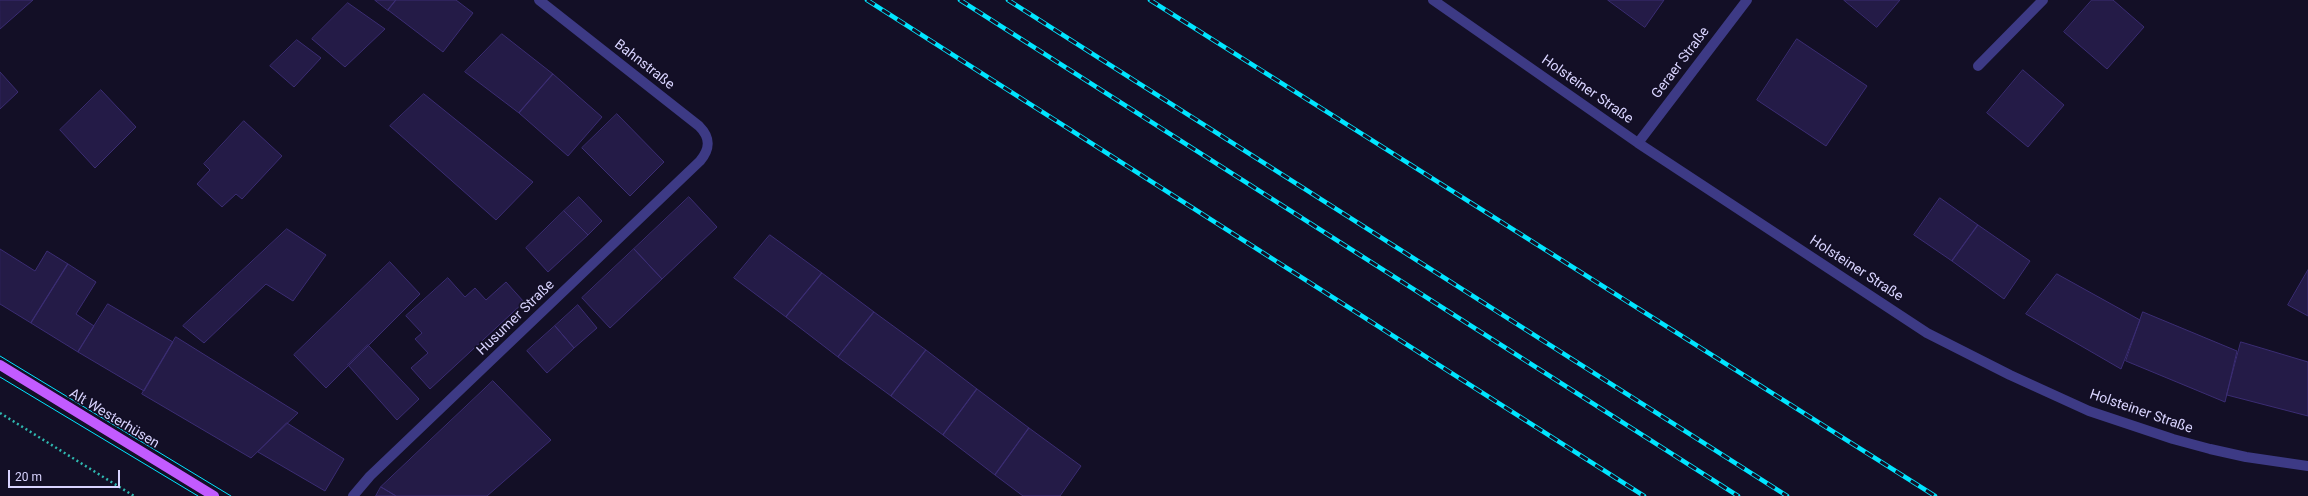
<!DOCTYPE html>
<meta charset="utf-8">
<style>
body{margin:0}
#map{position:relative;width:2308px;height:496px;overflow:hidden;background:#130f26;font-family:Roboto,sans-serif}
canvas{display:block}
.scale{position:absolute;left:8px;top:470px;width:112px;height:18px;box-sizing:border-box;border:2px solid #d9d4ff;border-top:0;padding-left:5px;font-size:12px;line-height:14px;white-space:nowrap;color:#d9d4ff;-webkit-text-stroke:3px #130f26;paint-order:stroke}
</style>
<div id="map">
<canvas width="2308" height="496"></canvas>
<div class="scale">20 m</div>
</div>
<script>
const ctx = document.querySelector('canvas').getContext('2d');
ctx.lineJoin = 'round';
function fillPath(path, color) {
  ctx.fillStyle = color;
  ctx.fill(path, 'evenodd');
}
function stroke(path, color, width, dash) {
  ctx.strokeStyle = color;
  ctx.lineWidth = width;
  ctx.lineCap = dash ? 'butt' : 'round';
  ctx.setLineDash(dash || []);
  ctx.stroke(path);
}
function label(font, color, halo, rows, align = 'center') {
  ctx.font = font + ' Roboto,sans-serif';
  ctx.lineWidth = 3.5;
  ctx.setLineDash([]);
  ctx.textBaseline = 'middle';
  ctx.strokeStyle = halo;
  ctx.fillStyle = color;
  for (const [text, x, y, turn = 0] of rows) {
    ctx.save();
    ctx.translate(x, y);
    ctx.rotate((+turn || 0) * Math.PI / 180);
    ctx.textAlign = isNaN(turn) ? turn : align;
    if (halo) ctx.strokeText(text, 0, 0);
    ctx.fillText(text, 0, 0);
    ctx.restore();
  }
}
const building = new Path2D(`
 M0 0H33L0 29Z
 M375 0H396L388 10Z
 M396 0H456L473 13 443 52 388 10Z
 M1608 0H1664L1645 27Z
 M1844 0H1900L1877 27Z
 M2092 0H2113L2144 27 2107 69 2064 32Z
 M348 3 385 29 345 67 312 39Z
 M502 34 553 74 519 113 465 72Z
 M1797 39 1867 86 1826 146 1757 100Z
 M297 40 321 58 294 87 270 66Z
 M2023 70 2064 105 2028 147 1987 113Z
 M0 72 18 92 0 109Z
 M553 74 602 117 568 156 519 113Z
 M101 90 136 127 95 168 60 130Z
 M424 94 533 182 496 220 390 126Z
 M617 114 664 162 630 196 582 148Z
 M244 121 282 156 242 199 236 194 222 207 197 184 210 170 204 164Z
 M579 197 602 221 588 235 564 211Z
 M689 197 717 227 662 279 634 249Z
 M1940 198 1978 225 1952 261 1914 235Z
 M564 211 588 235 548 272 526 248Z
 M1978 225 2030 261 2004 299 1952 261Z
 M287 229 326 255 293 301 266 284 204 343 183 326Z
 M770 235 822 273 786 317 734 278Z
 M0 249 35 271 47 251 68 264 31 323 0 304Z
 M634 249 662 279 610 328 582 298Z
 M390 262 420 294 326 388 294 355Z
 M68 264 96 282 76 314 94 326 78 352 31 323Z
 M2308 270V316L2288 305Z
 M822 273 874 312 838 357 786 317Z
 M2057 274 2140 320 2121 369 2026 314Z
 M448 278 465 297 475 288 486 300 506 282 524 302 430 389 411 368 428 353 415 339 422 333 406 316Z
 M108 304 173 342 144 391 78 352Z
 M578 305 597 328 574 348 555 326Z
 M874 312 926 350 891 396 838 357Z
 M2143 312 2237 351 2225 402 2126 361Z
 M555 326 574 348 547 373 527 351Z
 M176 337 298 413 251 458 142 394Z
 M2241 342 2308 362V416L2227 395Z
 M368 345 419 399 397 420 348 365Z
 M926 350 977 389 943 435 891 396Z
 M493 381 551 440 487 496H396L381 487Z
 M977 389 1029 428 995 475 943 435Z
 M287 423 344 459 325 491 258 452Z
 M1029 428 1081 466 1060 496H1023L995 475Z
 M381 487 396 496H376Z`);
const path = new Path2D(`
 M0 413 134 496`);
const minor = new Path2D(`
 M1433 0 1638 143 1927 333 2010 375 2089 411 2173 439 2210 449 2246 457 2308 466
 M1978 66 2043 0
 M1638 143 1747 0
 M353 496 370 476 700 161C710 149 711 138 699 126L539 0`);
const major = new Path2D(`
 M0 365 214 496`);
const tram = new Path2D(`
 M0 356 231 496
 M0 377 198 496`);
const rail = new Path2D(`
 M867 0 1644 496
 M960 0 1738 496
 M1008 0 1787 496
 M1150 0 1935 496`);
const streetNames = [
 ["Geraer Straße",1681,63,-53],
 ["Bahnstraße",644,65,38],
 ["Holsteiner Straße",1587,90,35],
 ["Holsteiner Straße",1856,269,33],
 ["Husumer Straße",516,318,-44],
 ["Holsteiner Straße",2141,412,19],
 ["Alt Westerhüsen",114,419,31]
];
fillPath(building, '#241b47');
stroke(building, '#3b2d73', 1);
stroke(path, '#2fb8b0', 2.5, [2, 3]);
stroke(minor, '#3d3a85', 10);
stroke(major, '#c25bff', 10);
stroke(tram, '#00e5ff', 1);
stroke(rail, '#00e5ff', 4.5);
stroke(rail, '#130f26', 3, [9]);
label('14px', '#d9d4ff', '#130f26', streetNames);
</script>
